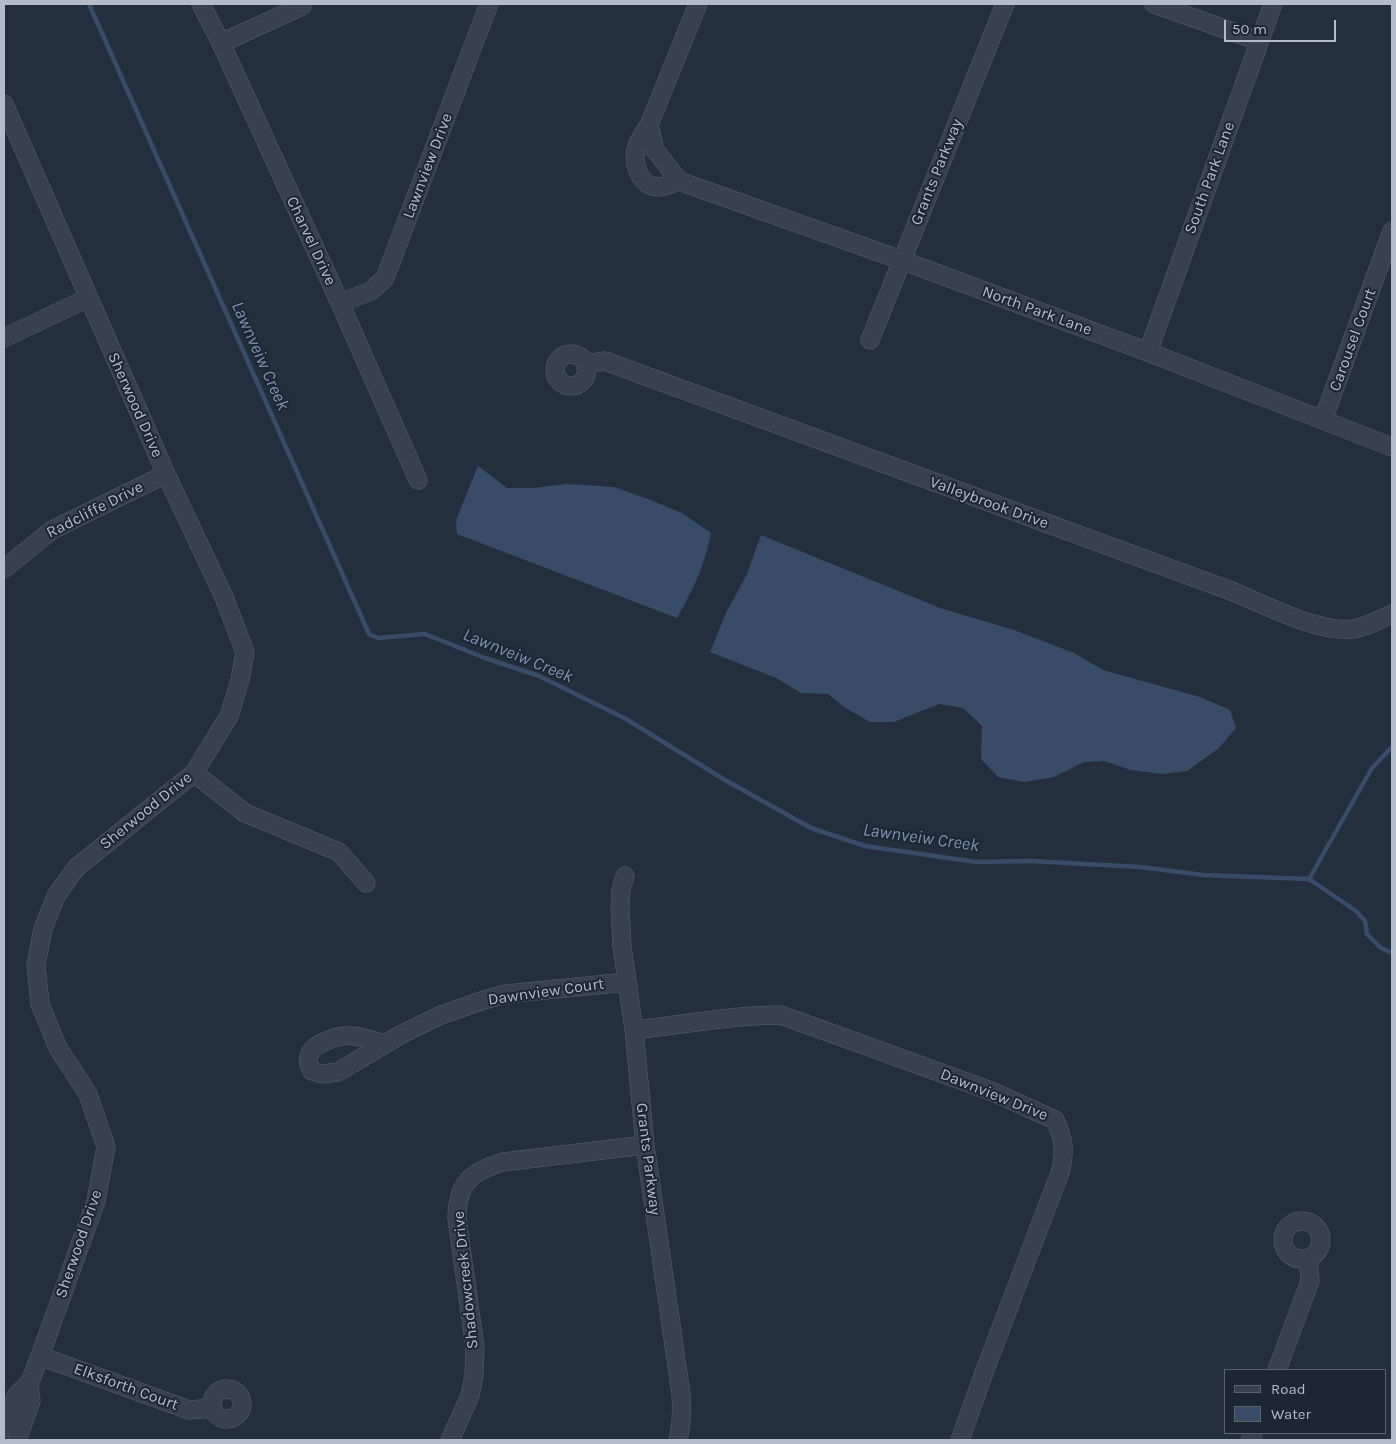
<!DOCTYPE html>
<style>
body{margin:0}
#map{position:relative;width:1396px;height:1444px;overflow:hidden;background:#242f3e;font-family:Karla,sans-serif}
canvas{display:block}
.frame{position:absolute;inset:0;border:5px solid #b4bcc9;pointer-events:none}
.legend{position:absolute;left:1224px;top:1369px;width:162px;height:65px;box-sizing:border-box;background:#1d2633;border:1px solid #59626f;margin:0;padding:6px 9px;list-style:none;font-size:15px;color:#b4bcc9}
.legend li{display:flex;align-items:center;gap:10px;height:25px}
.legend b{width:25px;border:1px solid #59626f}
.scale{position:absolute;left:1224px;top:20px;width:112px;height:22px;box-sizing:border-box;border:2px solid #b4bcc9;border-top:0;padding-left:6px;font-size:15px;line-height:18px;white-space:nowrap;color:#b4bcc9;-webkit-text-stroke:4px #1d2633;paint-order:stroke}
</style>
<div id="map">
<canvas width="1396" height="1444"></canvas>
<div class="frame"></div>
<ul class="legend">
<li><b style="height:6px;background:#38414e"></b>Road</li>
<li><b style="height:14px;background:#394c67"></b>Water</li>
</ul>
<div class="scale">50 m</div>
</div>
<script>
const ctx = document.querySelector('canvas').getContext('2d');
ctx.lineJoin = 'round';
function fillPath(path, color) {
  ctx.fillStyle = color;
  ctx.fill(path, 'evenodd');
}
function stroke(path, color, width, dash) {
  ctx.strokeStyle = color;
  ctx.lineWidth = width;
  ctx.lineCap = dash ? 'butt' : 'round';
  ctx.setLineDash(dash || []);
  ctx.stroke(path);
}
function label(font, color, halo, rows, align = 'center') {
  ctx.font = font + ' Karla,sans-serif';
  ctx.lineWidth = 4;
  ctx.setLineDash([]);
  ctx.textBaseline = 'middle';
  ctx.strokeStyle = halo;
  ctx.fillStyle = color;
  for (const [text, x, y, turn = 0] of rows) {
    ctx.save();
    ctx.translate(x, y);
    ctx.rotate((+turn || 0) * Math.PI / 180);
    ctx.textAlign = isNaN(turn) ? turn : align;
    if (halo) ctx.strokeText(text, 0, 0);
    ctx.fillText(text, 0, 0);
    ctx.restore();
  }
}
const water = new Path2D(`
 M478 466 507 488H533L566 484 614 487 648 499 682 513 711 533C704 567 694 588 677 618L457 534 456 520Z
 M761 535 940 608 1014 630 1074 653 1103 670 1200 697 1230 710 1236 728 1219 748 1187 771 1163 774 1131 770 1104 761 1084 762 1054 777 1025 782 998 777 981 759 982 726 963 708 939 704 894 722H870L844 707 828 694 801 693 776 678 710 652 726 613 747 574Z`);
const stream = new Path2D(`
 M89 4 369 634 378 638 425 634 485 658 539 676 626 719 725 780 811 828 865 846 976 862 1031 861 1141 867 1203 875 1309 879
 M1309 879 1372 768 1392 747
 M1309 879 1356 911 1365 921 1367 934 1381 948 1392 953`);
const street = new Path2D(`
 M201 4 221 43 340 303 418 480
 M698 4 649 125 655 150 679 181 901 260 1148 352 1392 447
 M1154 4 1259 41
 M221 43 302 6
 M4 104 166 474 224 597 245 652 240 680 229 716 194 773 76 868 56 896 43 929 36 965 40 1004 58 1048 88 1094 106 1147 96 1201 40 1356 30 1382 16 1396 4 1428
 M649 125C644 133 638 141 636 149 633 162 638 181 652 186 660 189 671 184 679 181
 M340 303 371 291 385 278 489 4
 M4 338 88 298
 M870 340 1005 4
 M1148 352 1273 4
 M555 370a16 16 0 1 1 32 0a16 16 0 1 1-32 0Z
 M585 364 605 361 1234 592C1265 605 1318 633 1352 629 1366 627 1380 620 1392 614
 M1323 420 1392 231
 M4 569 52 530 166 474
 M194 773 245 813 339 852 366 883
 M625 876 621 890 620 907 622 946 634 1030 645 1145 681 1394C682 1410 682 1424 678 1440
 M634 1030C683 1025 732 1015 781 1015L991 1091 1055 1120C1064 1140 1065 1148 1061 1170L985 1370 960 1440
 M384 1044C374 1041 363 1037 353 1036 341 1034 312 1043 309 1056 307 1062 309 1066 312 1071L322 1074 338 1072 400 1035 441 1015 484 1000 506 994 627 982
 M1283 1240a19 19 0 1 1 38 0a19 19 0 1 1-38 0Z
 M40 1356 189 1410 212 1408
 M1277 1370 1310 1281 1308 1258
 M212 1404a15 15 0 1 1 30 0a15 15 0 1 1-30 0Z
 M17 1440 31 1401 29 1383
 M450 1440 470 1396 474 1375 475 1347 457 1219C457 1184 470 1172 503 1162L645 1145
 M1250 1440 1253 1433`);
const streetNames = [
 ["Lawnview Drive",428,166,-69],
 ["Grants Parkway",937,172,-68],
 ["South Park Lane",1210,178,-70],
 ["Charvel Drive",311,241,65],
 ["North Park Lane",1037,311,20],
 ["Carousel Court",1353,340,-70],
 ["Sherwood Drive",135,405,66],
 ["Valleybrook Drive",989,503,20],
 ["Radcliffe Drive",95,510,-27],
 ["Sherwood Drive",146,811,-39],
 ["Dawnview Court",546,992,-8],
 ["Dawnview Drive",994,1095,22],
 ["Grants Parkway",648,1159,83],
 ["Sherwood Drive",79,1244,-71],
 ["Shadowcreek Drive",466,1280,-96],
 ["Elksforth Court",126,1387,20]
];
const waterNames = [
 ["Lawnveiw Creek",260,356,66],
 ["Lawnveiw Creek",518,656,22],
 ["Lawnveiw Creek",921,838,8]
];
fillPath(water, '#394c67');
stroke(stream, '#394c67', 4.5);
stroke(street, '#565f6c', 19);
stroke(street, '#38414e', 18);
label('16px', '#b4bcc9', '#1d2633', streetNames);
label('italic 18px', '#7c92b1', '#1d2633', waterNames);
</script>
